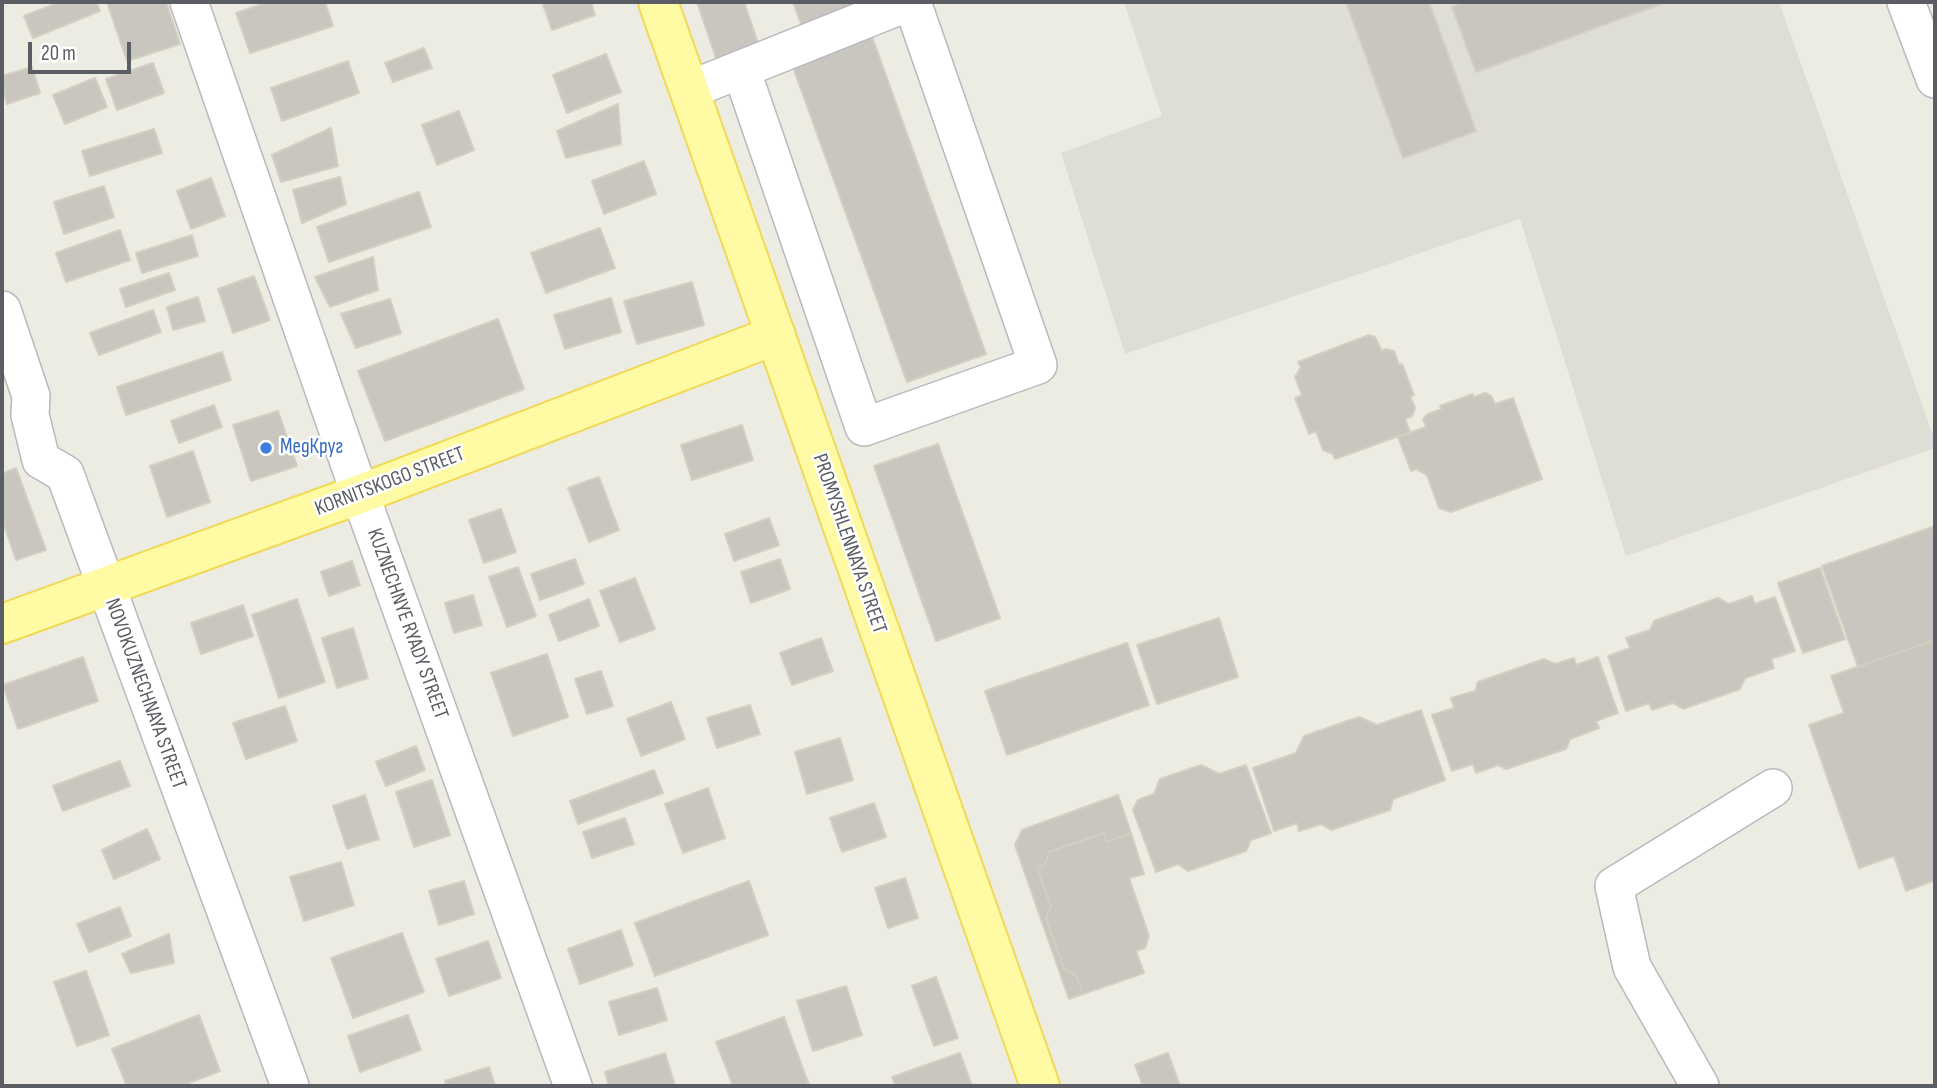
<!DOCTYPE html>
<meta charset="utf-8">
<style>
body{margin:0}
#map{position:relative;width:1937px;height:1088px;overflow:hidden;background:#edece2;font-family:"Sofia Sans Condensed",sans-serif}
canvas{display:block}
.frame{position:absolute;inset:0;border:4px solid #5a5d63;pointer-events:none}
.scale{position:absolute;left:28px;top:42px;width:103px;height:32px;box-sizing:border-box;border:4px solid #5a5d63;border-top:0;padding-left:9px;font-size:21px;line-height:24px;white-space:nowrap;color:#5a5d63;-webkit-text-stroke:5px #fff;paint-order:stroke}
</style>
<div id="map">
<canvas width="1937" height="1088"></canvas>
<div class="frame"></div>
<div class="scale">20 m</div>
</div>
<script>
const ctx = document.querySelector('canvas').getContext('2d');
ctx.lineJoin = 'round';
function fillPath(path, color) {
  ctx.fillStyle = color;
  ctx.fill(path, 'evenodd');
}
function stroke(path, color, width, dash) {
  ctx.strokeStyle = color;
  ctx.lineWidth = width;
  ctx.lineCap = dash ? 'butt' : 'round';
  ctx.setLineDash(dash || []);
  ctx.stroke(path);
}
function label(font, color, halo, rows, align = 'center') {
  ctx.font = font + ' "Sofia Sans Condensed",sans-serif';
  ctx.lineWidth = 5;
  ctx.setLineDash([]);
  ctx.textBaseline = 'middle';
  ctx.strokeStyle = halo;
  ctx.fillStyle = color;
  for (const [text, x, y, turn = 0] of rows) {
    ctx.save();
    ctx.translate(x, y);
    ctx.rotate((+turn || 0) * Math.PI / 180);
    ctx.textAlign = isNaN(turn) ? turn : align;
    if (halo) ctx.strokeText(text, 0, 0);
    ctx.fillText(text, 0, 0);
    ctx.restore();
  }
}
const industrial = new Path2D(`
 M1124 2H1779L1935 441V448L1626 556 1520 219 1125 354 1061 153 1162 116Z`);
const building = new Path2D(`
 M60 2H96L100 11 33 38 24 16Z
 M107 2H166L180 44 127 61Z
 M269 2H325L333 26 250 53 236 13Z
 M542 2H591L595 15 552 30Z
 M697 2H744L758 43 716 58Z
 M793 2H872L803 29Z
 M1346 2H1429L1476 131 1403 158Z
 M1465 2H1666L1476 72 1452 7Z
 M870 31 986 354 907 382 790 59Z
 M424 48 432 68 393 82 385 63Z
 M606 54 621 92 567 113 553 75Z
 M348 61 359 93 282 121 271 88Z
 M153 63 164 93 117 110 106 79Z
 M32 67 40 93 7 104 2 87V76Z
 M95 78 107 107 65 124 53 95Z
 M618 104 621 144 566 158 557 131Z
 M459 111 474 150 437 165 422 125Z
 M331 128 338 166 281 182 272 155Z
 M154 129 162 153 90 176 82 151Z
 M644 161 656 194 604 214 592 181Z
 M340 177 346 204 302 223 293 190Z
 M211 178 225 216 191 229 177 191Z
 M104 186 114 217 64 234 54 202Z
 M419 192 431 227 329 262 317 227Z
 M600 228 615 268 546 293 531 253Z
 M120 230 130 260 66 282 56 253Z
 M192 235 198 256 142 273 136 253Z
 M373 257 378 290 330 307 315 277Z
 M169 273 175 290 126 307 120 289Z
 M254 276 270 320 233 333 218 289Z
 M692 282 704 325 637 344 624 301Z
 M198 297 205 321 173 330 167 307Z
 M611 298 621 332 565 349 554 315Z
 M390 299 401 333 356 348 341 314Z
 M153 310 161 332 99 355 90 333Z
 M498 319 524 389 385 441 358 371Z
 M1369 335 1375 337 1382 351 1386 349 1394 351 1399 365 1402 364 1414 395 1410 396 1415 408 1412 416 1405 419 1410 432 1335 459 1333 454 1323 450 1316 431 1309 434 1295 398 1302 395 1295 377 1301 367 1298 362Z
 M222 352 231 380 126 415 117 387Z
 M1485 393 1491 396 1495 404 1513 398 1542 479 1451 512 1439 508 1427 475 1416 469 1411 471 1398 437 1426 427 1423 419 1428 414 1442 409 1440 406 1473 394 1474 397Z
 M214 405 222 427 179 443 171 421Z
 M278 411 297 466 251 481 233 425Z
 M742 425 753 460 692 480 681 445Z
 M938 444 1000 618 936 641 874 466Z
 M193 451 210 502 167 517 150 466Z
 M16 468 46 550 16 560 2 519V474Z
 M599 477 619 530 589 542 568 488Z
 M501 509 516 552 484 563 469 520Z
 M769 518 779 545 734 561 725 534Z
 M1935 526V640L1858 667 1822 566Z
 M575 559 584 584 540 600 531 574Z
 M780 559 790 589 751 603 741 572Z
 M352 561 360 585 329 596 321 572Z
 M518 567 536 616 507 627 489 577Z
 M1820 568 1845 639 1803 653 1778 583Z
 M635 578 655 629 620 642 600 591Z
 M473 595 482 625 454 633 445 603Z
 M1752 596 1755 604 1775 597 1795 651 1771 659 1774 668 1745 678 1740 689 1683 709 1673 703 1652 710 1649 703 1626 711 1608 656 1630 648 1626 638 1650 630 1654 621 1718 598 1729 604Z
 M297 599 325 682 279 698 252 615Z
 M589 599 599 626 559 641 549 615Z
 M243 605 253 636 201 654 191 623Z
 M1219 618 1238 677 1157 704 1137 645Z
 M353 628 368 678 337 688 322 638Z
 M821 638 833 671 792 685 780 653Z
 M1935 640V880L1906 891 1894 856 1859 868 1809 725 1844 713 1831 676Z
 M1127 643 1149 705 1007 755 985 691Z
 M547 654 568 717 513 736 491 673Z
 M83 657 98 701 18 729 3 685Z
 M1598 657 1618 713 1596 721 1599 728 1570 739 1566 749 1506 769 1498 765 1476 773 1473 764 1452 771 1432 715 1454 708 1451 698 1475 691 1478 682 1544 659 1555 664 1574 658 1576 665Z
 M601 671 613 706 587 714 575 679Z
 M671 702 685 739 641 756 627 719Z
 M750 705 760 734 717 748 707 718Z
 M285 706 297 741 246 759 233 723Z
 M1421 710 1445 780 1393 799 1390 810 1331 830 1321 824 1299 831 1297 823 1274 831 1253 768 1296 753 1304 736 1359 717 1377 725Z
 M840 738 853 780 807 794 795 752Z
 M416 746 425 770 386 786 376 762Z
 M120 761 130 786 63 811 53 786Z
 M1201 765 1219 774 1246 765 1271 833 1251 840 1246 851 1188 871 1178 864 1156 872 1133 810 1138 800 1154 794 1160 779Z
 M654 770 663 793 578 824 570 801Z
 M432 780 450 835 414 847 396 792Z
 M708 788 725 838 683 853 665 804Z
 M365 795 379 839 347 849 333 806Z
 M1118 795 1131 833 1107 842 1104 833 1049 852 1045 865 1037 867 1051 907 1046 918 1064 969 1076 975 1083 994 1069 999 1015 845 1022 830Z
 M874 803 886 837 842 852 830 818Z
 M625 818 634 844 592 858 583 832Z
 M147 829 160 859 114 879 102 850Z
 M1104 833 1107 842 1131 833 1144 874 1129 878 1149 936 1145 948 1136 951 1144 973 1083 994 1076 975 1064 969 1046 918 1051 907 1037 867 1045 865 1049 852Z
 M341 862 354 905 304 921 290 877Z
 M905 878 918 918 888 928 875 888Z
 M464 881 474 914 439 925 429 891Z
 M749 881 768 935 655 976 635 923Z
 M120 907 131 936 89 952 77 924Z
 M621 930 633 965 580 984 568 949Z
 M402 933 424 992 353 1018 331 958Z
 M169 934 174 963 131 973 122 954Z
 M488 941 501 978 449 996 436 959Z
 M86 971 109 1035 77 1046 54 982Z
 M936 977 958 1038 934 1046 912 986Z
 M846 986 862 1035 813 1051 797 1001Z
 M657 988 667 1020 619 1035 609 1002Z
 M199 1015 220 1071 181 1086H127L112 1049Z
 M408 1015 421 1050 360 1072 348 1036Z
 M784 1017 809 1085 805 1086H733L716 1042Z
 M665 1053 675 1086H609L605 1072Z
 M960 1053 972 1086H896L892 1077Z
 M1168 1053 1180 1086H1143L1135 1065Z
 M489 1067 495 1086H447L445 1081Z`);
const minor = new Path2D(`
 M189 2 360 494 573 1086
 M1906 2 1935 79
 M741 69 864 427 1038 365 912 2
 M689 90 909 2
 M2 310 31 396 30 415 41 460 65 474 290 1086
 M1700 1086 1632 967 1614 886 1773 788`);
const major = new Path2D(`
 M658 2 1040 1086
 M2 624 360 494 776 335`);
const markers = [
 [266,448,7,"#3f7fe0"]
];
const shopNames = [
 ["МедКруг",280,448]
];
const streetNames = [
 ["KORNITSKOGO STREET",390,482,-21],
 ["PROMYSHLENNAYA STREET",849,544,71],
 ["KUZNECHNYE RYADY STREET",407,624,70],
 ["NOVOKUZNECHNAYA STREET",145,694,70]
];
fillPath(industrial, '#deddd6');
fillPath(building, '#c8c6bf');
stroke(building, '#d2cfc0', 2);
stroke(minor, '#b7b9bf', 40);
stroke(major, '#f1d957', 42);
stroke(minor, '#fff', 37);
stroke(major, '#fffba5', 38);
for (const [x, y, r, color] of markers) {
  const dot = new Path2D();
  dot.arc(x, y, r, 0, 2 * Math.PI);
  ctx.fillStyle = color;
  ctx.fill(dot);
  stroke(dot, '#fff', 2.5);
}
label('21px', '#366cbe', '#fff', shopNames, 'left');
label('21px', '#5a5d63', '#fff', streetNames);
</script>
